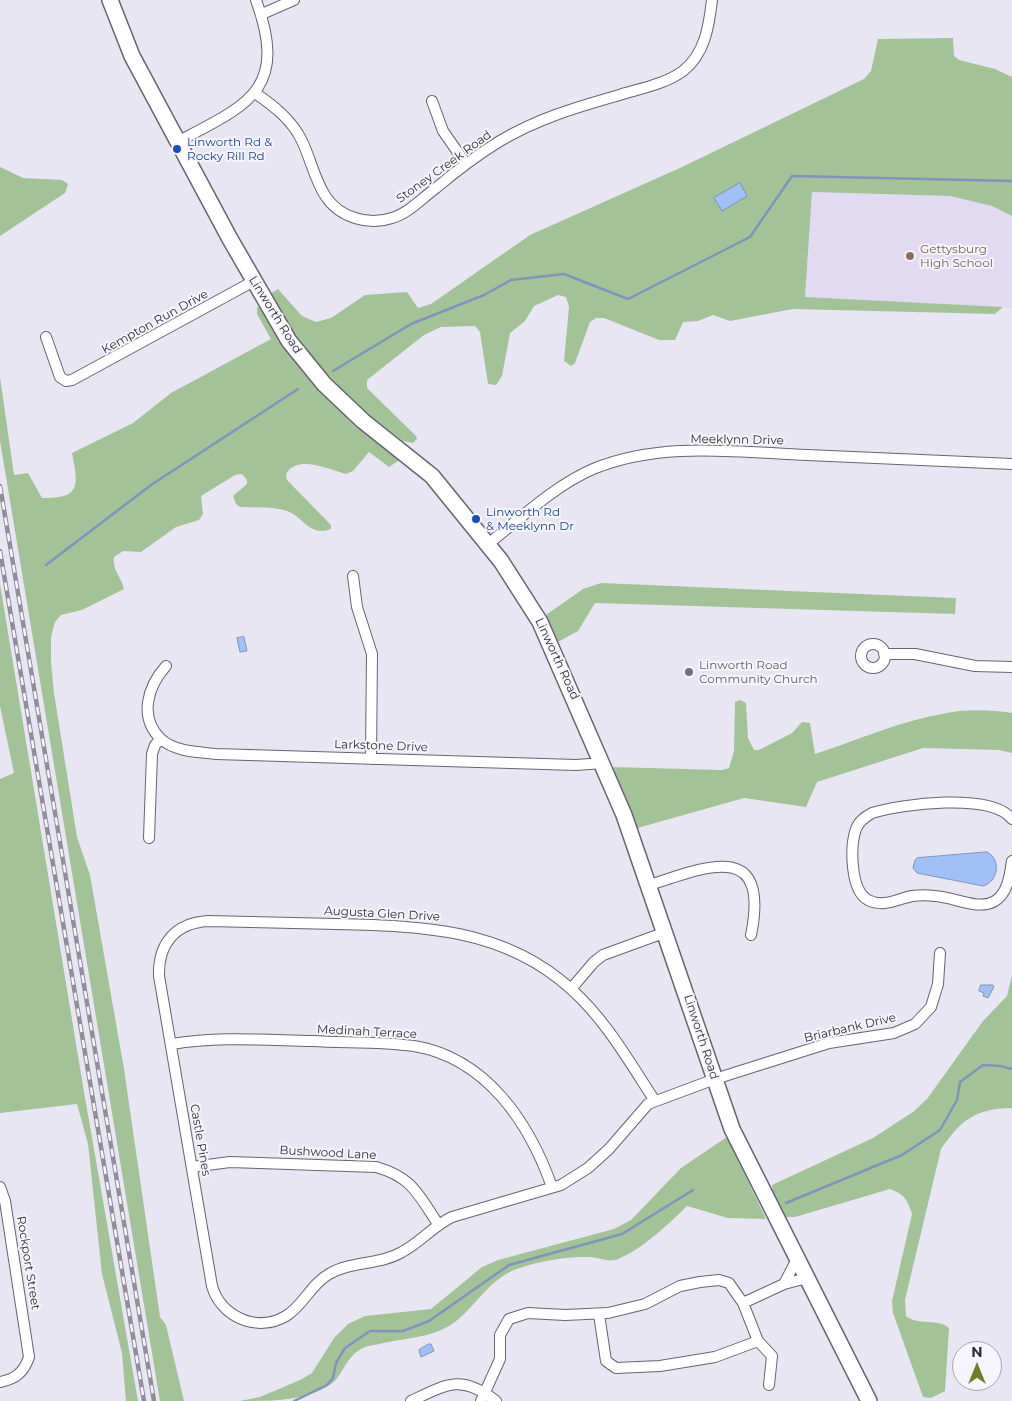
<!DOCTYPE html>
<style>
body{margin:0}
#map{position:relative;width:1012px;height:1401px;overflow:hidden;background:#e9e6f4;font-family:Montserrat,sans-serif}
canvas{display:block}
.north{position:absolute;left:952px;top:1341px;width:50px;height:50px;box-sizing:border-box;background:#f6f4fd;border:1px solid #a6a4ac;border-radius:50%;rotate:0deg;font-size:14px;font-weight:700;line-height:20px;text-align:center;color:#2e2d32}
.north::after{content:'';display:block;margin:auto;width:18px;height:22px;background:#737d29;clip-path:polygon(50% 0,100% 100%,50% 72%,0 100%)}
</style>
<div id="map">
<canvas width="1012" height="1401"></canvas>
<div class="north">N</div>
</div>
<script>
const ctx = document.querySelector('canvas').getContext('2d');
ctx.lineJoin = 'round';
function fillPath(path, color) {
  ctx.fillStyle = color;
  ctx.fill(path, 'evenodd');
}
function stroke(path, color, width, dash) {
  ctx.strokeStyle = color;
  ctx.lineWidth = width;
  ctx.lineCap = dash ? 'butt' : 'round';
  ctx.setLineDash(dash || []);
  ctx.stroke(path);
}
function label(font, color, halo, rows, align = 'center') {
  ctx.font = font + ' Montserrat,sans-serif';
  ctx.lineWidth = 4;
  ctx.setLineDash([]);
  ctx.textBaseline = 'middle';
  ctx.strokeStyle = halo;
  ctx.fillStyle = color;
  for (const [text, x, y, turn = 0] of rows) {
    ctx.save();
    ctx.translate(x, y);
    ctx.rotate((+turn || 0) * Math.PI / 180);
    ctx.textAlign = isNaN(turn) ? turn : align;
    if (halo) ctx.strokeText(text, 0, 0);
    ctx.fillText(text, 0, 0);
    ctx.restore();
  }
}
const education = new Path2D(`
 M812 192 950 196 992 206 1012 216V308L805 297Z`);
const green = new Path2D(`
 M953 38 954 56 959 60 995 69 1012 77V216L992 206 950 196 812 192 805 297 1003 307 995 314 793 309 730 321 713 315 698 321 683 322 675 340H659L604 318H596L590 322 575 363 571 366 564 361 569 307 566 297 558 295 534 306 525 321 510 333 502 376 496 385 488 384 480 332 475 326 441 327 424 335 367 380V388L416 436 417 439 413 443 403 441 341 393 293 336 268 295 278 289 302 316 316 322 331 318 365 295 407 292 418 308 431 304 530 235 682 167 864 79 871 71 878 39Z
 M0 167 23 178 62 180 68 184 65 193 0 236Z
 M257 307 263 308 395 452 398 461 389 467 369 452 353 471 346 474C329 469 297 454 286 474L287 480 331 525V529C309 537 304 517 287 511 273 506 255 508 240 507L236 504 233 496 247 484V480L242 474 235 475 201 496 203 514 199 520 176 527 141 552 123 551 114 557C112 570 121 576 124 589L82 610 61 615 55 622 51 637V662L54 693 77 837 90 875 124 1069 160 1317 166 1325 184 1401H160L0 441V377L14 475 28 473 42 498C82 499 78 484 72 453L133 423 171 393 271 339 257 314Z
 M601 583 956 598 955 614 595 603 578 631 556 643 543 617 583 589Z
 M0 584 83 1086 138 1401H126L122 1353 102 1274 88 1144 77 1104 0 1113V779L14 773 0 706Z
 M740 700 746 703 748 738 754 750H759L792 733 802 722 810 723 815 754C858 740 902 720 947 713 967 709 992 710 1012 713V753L999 750 923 748 817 782 806 807 744 798 634 829 611 767 722 770 729 768 734 751 735 702Z
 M1012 975V1108C975 1109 962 1119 941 1149L905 1300 906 1316C919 1326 938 1318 949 1328L945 1391 931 1398 923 1397 893 1313 892 1301 912 1214C908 1200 904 1194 890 1189L795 1217H784L773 1194 772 1185 873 1138 913 1112 927 1099 983 1021 1007 996Z
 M727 1137 766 1219 728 1218 687 1206C670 1223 641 1250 618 1259 608 1263 599 1257 589 1257 568 1256 533 1262 514 1270 488 1281 477 1305 455 1322 434 1338 404 1338 379 1344 374 1345 366 1346 361 1349 348 1356 344 1370 335 1381 311 1401 274 1401 240 1401L260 1397 300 1380 312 1373 334 1338 348 1324 365 1316 431 1309 482 1267 498 1260 614 1229 631 1220 681 1168Z`);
const water = new Path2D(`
 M740 183 747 196 722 211 714 198Z
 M244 637 247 651 240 652 237 638Z
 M987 852C1002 859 998 882 983 886L917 873 913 868 915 860 917 858Z
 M981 985H993L994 987 988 998 983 996 984 993 979 991Z
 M429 1344H431L434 1351 421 1357 419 1350Z`);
const stream = new Path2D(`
 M333 371 411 324 484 295 511 280 564 274 628 299 750 237 792 176 1012 181
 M46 565 151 485 298 389
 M786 1203 902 1155 940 1130 957 1100 960 1082 983 1065 1000 1066 1012 1069
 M294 1401 327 1385 333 1378 336 1363 345 1348 370 1331H403L429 1321 509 1265 622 1234 693 1190`);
const minor = new Path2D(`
 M262 14 294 0
 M255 93C274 106 292 120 302 141 316 170 318 207 355 218 367 222 380 222 392 218 409 213 422 198 436 188 456 171 477 155 500 141 537 119 574 108 616 96 637 89 664 85 683 71 705 54 709 26 712 0
 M432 101 443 131 466 164
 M179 141C250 104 288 89 256 0
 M46 337 60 377 66 381 72 380 254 281
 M488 544C521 518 554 486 593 469 660 441 736 452 807 455 875 458 944 461 1012 464
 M353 576 357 607 372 654 371 759
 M861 656a12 12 0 1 1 24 0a12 12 0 1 1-24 0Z
 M884 654H915L975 666 1012 667
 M166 666C148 686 138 717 161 739 175 752 199 752 216 754L576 765 603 763
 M1012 819C991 792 901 804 872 813 865 817 859 821 856 829 850 846 850 890 868 900 884 908 897 899 912 896 919 895 928 895 935 896 954 897 978 911 995 901 1008 893 1010 874 1012 861
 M149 838 152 754 155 745 161 739
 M650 885C709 865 770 841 751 935
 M571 989 594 962 603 955 666 932
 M172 1044C218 1036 265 1040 312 1041 345 1043 380 1041 414 1046 486 1058 529 1122 552 1187
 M655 1101C630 1063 606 1020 571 989 504 928 422 926 336 924 294 923 251 922 208 921 175 923 158 944 159 976L212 1286C221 1317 257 1333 286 1316 303 1306 311 1284 329 1274 351 1261 380 1265 402 1252 421 1242 433 1226 452 1217L561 1185 588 1168 609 1149 648 1104 715 1079 829 1043 894 1033 915 1024 931 1007 938 984 940 953
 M192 1167 230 1162 376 1167C412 1177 418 1194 438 1224
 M0 1187 5 1201 29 1357C24 1372 16 1379 0 1382
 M784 1284 797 1259
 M743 1303 784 1284 807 1278
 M599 1314 606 1361 616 1368 660 1366 715 1357 758 1341
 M411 1401C447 1384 461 1374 496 1401
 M481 1401 500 1359V1335L509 1319 528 1313 565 1315 608 1313 645 1304 680 1286 700 1282 719 1280 729 1283 743 1303 758 1341 772 1356 769 1385`);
const secondary = new Path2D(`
 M110 0 132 56 230 239 289 341 324 384 363 421 432 476 501 561 540 622 624 815 732 1129 869 1401`);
const rail = new Path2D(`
 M0 486 154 1401
 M0 551 144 1401`);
const markers = [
 [177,149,5,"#1a4fb4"],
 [910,256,5,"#8d6e63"],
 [476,519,5,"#1a4fb4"],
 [689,672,5,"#6b7280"]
];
const transitNames = [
 ["Linworth Rd &",187,142],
 ["Rocky Rill Rd",187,156],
 ["Linworth Rd",486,512],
 ["& Meeklynn Dr",486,526]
];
const streetNames = [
 ["Stoney Creek Road",444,167,-36],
 ["Linworth Road",275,315,58],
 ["Kempton Run Drive",155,322,-29],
 ["Meeklynn Drive",737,440,1],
 ["Linworth Road",557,659,65],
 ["Larkstone Drive",381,746,2],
 ["Augusta Glen Drive",382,914,3],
 ["Briarbank Drive",850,1028,-13],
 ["Medinah Terrace",367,1032,3],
 ["Linworth Road",701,1037,72],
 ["Castle Pines",200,1140,80],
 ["Bushwood Lane",328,1153,3],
 ["Rockport Street",28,1263,81]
];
const educationNames = [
 ["Gettysburg",920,249],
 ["High School",920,263]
];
const worshipNames = [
 ["Linworth Road",699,665],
 ["Community Church",699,679]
];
fillPath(education, '#e2daf0');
fillPath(green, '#a3c298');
fillPath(water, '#a1c0f5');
stroke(water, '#7e94ba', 1);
stroke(stream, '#7e94ba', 2.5);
stroke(minor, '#676471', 12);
stroke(secondary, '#676471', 18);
stroke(minor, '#fff', 10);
stroke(secondary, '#fff', 15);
stroke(rail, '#908e98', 4.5);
stroke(rail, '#f6f4fd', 2.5, [8]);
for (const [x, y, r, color] of markers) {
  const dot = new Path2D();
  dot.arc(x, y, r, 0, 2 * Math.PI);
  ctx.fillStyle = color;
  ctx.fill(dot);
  stroke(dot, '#f6f4fd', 2);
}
label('12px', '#164399', '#f6f4fd', transitNames, 'left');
label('12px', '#2e2d32', '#f6f4fd', streetNames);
label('12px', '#785e54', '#f6f4fd', educationNames, 'left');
label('12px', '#5b616d', '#f6f4fd', worshipNames, 'left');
</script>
